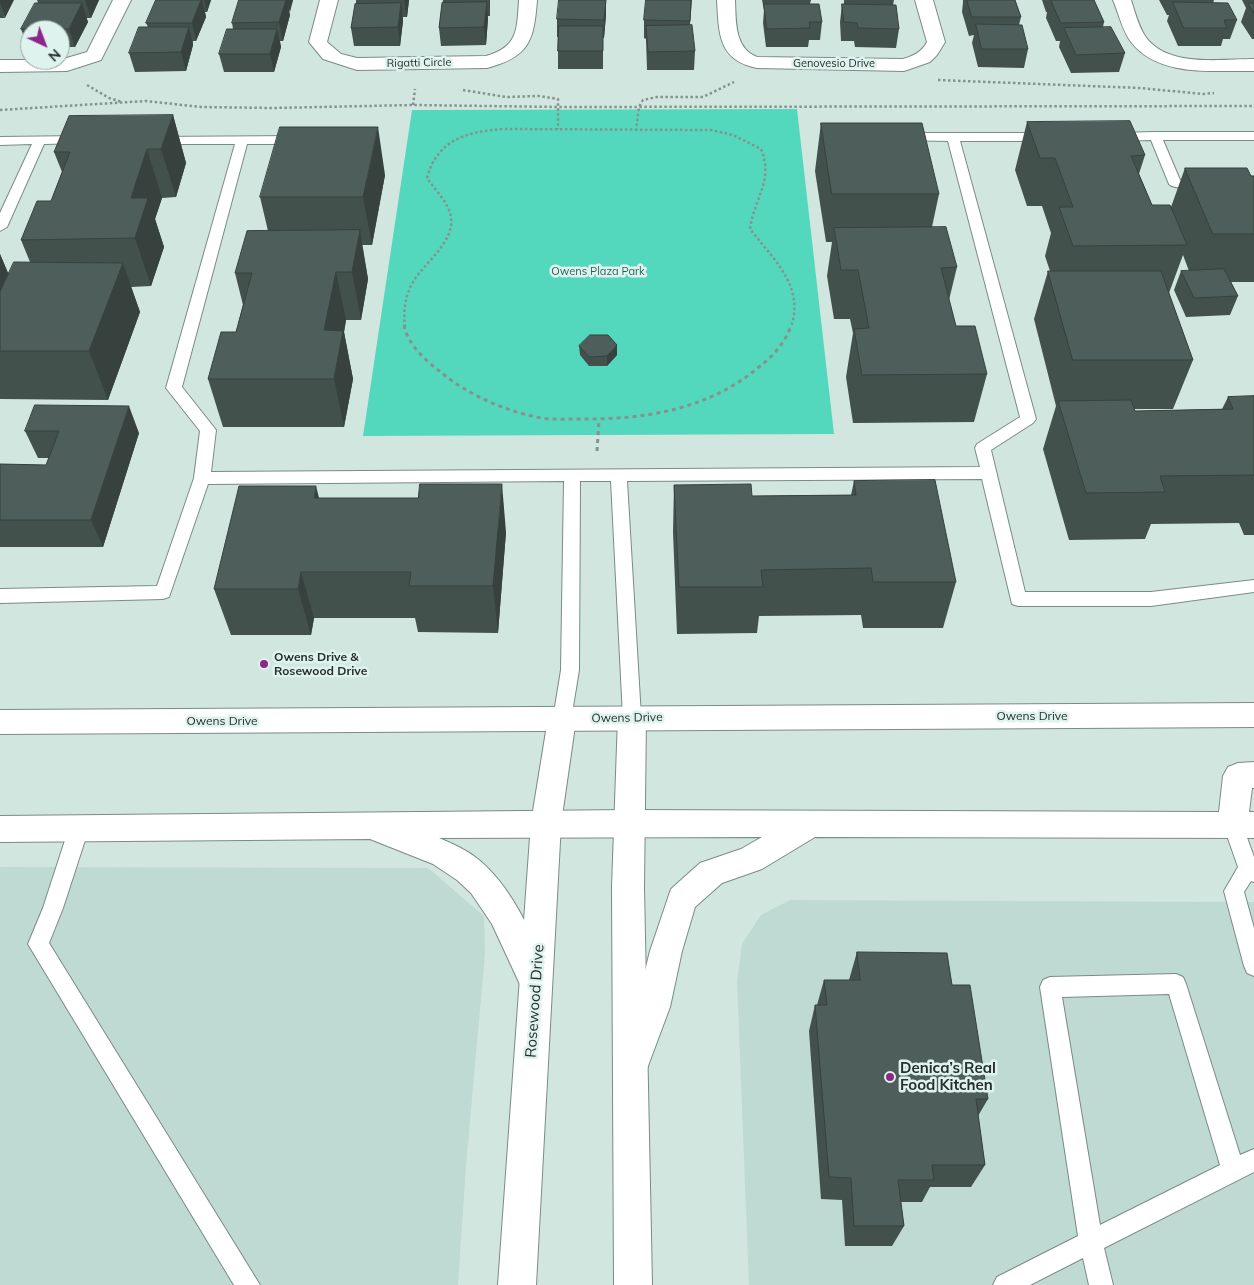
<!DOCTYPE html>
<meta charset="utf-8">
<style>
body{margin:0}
#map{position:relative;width:1254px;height:1285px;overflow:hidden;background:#d2e6e0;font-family:Mulish,sans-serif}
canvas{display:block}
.north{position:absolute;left:20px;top:20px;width:50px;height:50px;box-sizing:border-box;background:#dff3ee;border:1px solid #95a4a0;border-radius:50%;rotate:137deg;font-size:14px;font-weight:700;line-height:20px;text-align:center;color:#272e2c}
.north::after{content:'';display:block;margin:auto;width:18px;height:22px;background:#8c268c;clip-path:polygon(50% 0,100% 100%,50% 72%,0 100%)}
</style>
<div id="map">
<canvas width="1254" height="1285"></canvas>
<div class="north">N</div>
</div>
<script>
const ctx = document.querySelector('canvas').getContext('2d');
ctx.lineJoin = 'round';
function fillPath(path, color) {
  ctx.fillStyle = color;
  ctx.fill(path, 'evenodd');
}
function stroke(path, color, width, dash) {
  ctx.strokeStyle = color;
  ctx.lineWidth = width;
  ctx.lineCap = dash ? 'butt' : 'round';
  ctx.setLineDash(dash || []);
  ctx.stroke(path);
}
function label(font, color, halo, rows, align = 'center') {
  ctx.font = font + ' Mulish,sans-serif';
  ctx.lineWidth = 5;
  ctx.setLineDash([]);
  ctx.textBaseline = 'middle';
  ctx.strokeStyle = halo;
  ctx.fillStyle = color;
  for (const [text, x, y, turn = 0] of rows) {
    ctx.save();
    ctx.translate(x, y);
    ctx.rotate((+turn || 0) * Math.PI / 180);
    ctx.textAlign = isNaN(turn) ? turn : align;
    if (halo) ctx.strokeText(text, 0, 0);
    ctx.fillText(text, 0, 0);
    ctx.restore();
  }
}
const built = new Path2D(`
 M0 867 428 868 484 916 485 954 466 1166 458 1285H0Z
 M790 900 1254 902V1285H749L737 981 742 944 761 915Z`);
const green = new Path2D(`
 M797 109 834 434 363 436 412 110Z`);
const pathFar1 = new Path2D(`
 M938 80 1140 88 1203 94 1214 93
 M87 85 109 98 122 102
 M463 90 506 97 539 96 558 99V129
 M413 105 415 89
 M0 110 146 101 201 107 273 108 413 105 559 107 1254 106
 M636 131 639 107 643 100 657 97H703L734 82
 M405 327C403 311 405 296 413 282 424 263 455 242 451 217 449 203 435 190 427 178 437 140 466 132 502 129L711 130 733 135 761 149C774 180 754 199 750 229 773 259 805 286 791 327`);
const path = new Path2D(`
 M404 325C407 343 424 359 438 370 467 394 500 409 536 417 550 420 564 419 578 419 643 420 708 410 759 367 773 356 786 342 791 325
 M597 451 599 420`);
const lane = new Path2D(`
 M1155 132H1254V140H1163L1180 180 1204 179 1210 183C1205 189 1174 190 1169 184L1151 140 1114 141 1108 137 1114 133Z
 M902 133H1046L1052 137 1046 141H960L1036 419 1033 423 991 450 1025 592H1151L1254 580V592L1151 606H1018L1012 604 982 479 627 481 641 717 638 722 632 724 626 722 623 717 611 481H580L579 670 571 719 568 724 562 726 556 724 553 719 561 670 564 481 208 484 169 597 163 599 0 603V589L157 586 194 478 200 431 166 388 235 144H157L151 140 153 137 299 136 305 140 299 144H247L182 387 216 430 211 472 980 467 975 448 977 444 1020 417 948 141 898 140 896 137 898 134Z
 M81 136 87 140 85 143 44 144 7 227 0 231V213L32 144 0 145V137Z
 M1233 816 1240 818 1254 857V882L1251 881 1244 892 1254 928V976L1247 973 1244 966 1224 891 1238 867 1223 824 1226 818Z
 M79 820 86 822 89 828 63 908 49 943 260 1285H234L28 944 43 908 69 828 72 822Z
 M1176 974 1183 977 1186 984 1240 1155 1254 1149V1172L1104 1248 1113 1285H1089L1083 1258 1030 1285H993L997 1277 1078 1236 1040 987 1043 980 1050 977ZM1169 994 1220 1165 1100 1225 1062 997Z`);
const street = new Path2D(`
 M113 0H131L101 60 67 71 0 72V60H60L87 52Z
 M320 0H338L327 42 341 54 357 58 486 56C518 47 517 30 519 0H537C534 41 529 57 487 68L357 70 323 59 309 42Z
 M717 0H735C736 21 734 48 757 57L903 59C913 56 922 52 927 42L915 0H933L945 42 937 55 930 62 904 71 757 68C718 60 719 34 717 0Z
 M1113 0H1131C1135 12 1138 25 1145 36 1167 68 1221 59 1254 59V71C1214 70 1159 78 1131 42 1122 30 1119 14 1113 0Z
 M632 705 642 709 646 717 644 887 652 1285H614L612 887 618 717 622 709Z
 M562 707 572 711 576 719 561 823 536 1285H498L531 823 548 719 552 711Z`);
const secondary = new Path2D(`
 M1254 703V727L0 734V710Z
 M1254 762V788H1252L1249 812H1254V838L815 837 762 869 722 883 695 907 682 951 670 1007 642 1082 630 1087 618 1082 613 1070 636 1007 650 951 671 889 700 863 741 849 762 837 439 838C453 844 467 850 479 860 515 890 534 940 552 982L548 993 536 997 524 993 492 924 471 893 457 880 433 864 370 839 0 842V816L630 810 1219 812 1223 776 1228 767 1238 763Z`);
const wall = new Path2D(`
 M0 0 5 18H0Z
 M37 0H99L91 18H86L88 22 75 47H60V30H30V47H28L21 29 38 3Z
 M156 0H211L207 12H205L206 17 196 41H193V45L186 71 135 72 129 53 148 27 146 23Z
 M239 0H293L289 12 290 15 283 41H280L281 47 274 72H224L219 54 233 29 232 23Z
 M356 0H409L407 17H403V21L400 46H354L351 28 356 4Z
 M443 0H490V16H488L486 45 441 46 439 28Z
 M606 0V15L604 38H603V69H558V37H557V19Z
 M646 0H692L690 25 695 51 694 70H647L646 39 644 38V20Z
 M762 0H811L810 4 822 22 820 40H809L808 47H766L763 23 764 10Z
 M844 0H894L893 5 899 29 896 48 855 47 854 41H841L840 22 842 4H844Z
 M963 0H1015L1021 17 1019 25 1028 49 1024 68 978 67 972 43 974 35 969 36 962 12 963 2Z
 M1042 0H1094L1104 22 1103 27 1125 53 1119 72 1071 73 1059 47 1060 41H1056L1046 18 1047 12H1046Z
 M1159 0H1214L1213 3 1237 20 1230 39H1223L1221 46H1178L1167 21 1169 15H1167Z
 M1242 0H1254V39H1252L1241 22 1246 8Z
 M173 115 186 163 176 197 162 198 155 219 164 247 151 286 131 287 140 312 108 400 0 399V254L8 273 30 262 21 240 51 201 62 172 54 152Z
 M1027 122 1145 155 1139 174 1152 205 1171 207 1185 168 1254 176V282H1231L1238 296 1230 315 1186 317 1174 290 1181 271H1189L1183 255 1169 293 1193 360 1173 409H1134L1135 411 1222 409 1228 397 1254 396V535H1244L1239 523 1151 524 1145 539 1069 540 1043 449 1056 406 1034 319 1048 271H1050L1045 256 1051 233 1042 206H1027L1015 170Z
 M821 123 939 194 932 227 957 267 949 300 956 326 987 374 974 422 853 423 846 377 853 333 850 319H834L827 276 832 242H826L815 171Z
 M385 175 372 245H362L368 279 361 320H346L344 332 353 379 344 427H223L208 379 236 332 243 305 235 273 268 231 260 197Z
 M579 346 617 355 607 366H589L580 355Z
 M35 405 139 433 103 547H0V464L46 465 49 458H38L25 431Z
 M854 481 956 582 943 628H863L861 615 759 616 757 633 677 634 673 532 674 485 752 496 851 495Z
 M319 498 506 532 498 633 418 632 415 618H314L311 635H231L214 589Z
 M857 952 952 985 988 1099 978 1116 985 1165 971 1187H930L922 1202H901L904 1226 892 1246H845L842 1200 821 1199 809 1031 815 1005H817L824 980H849Z`);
const shadedWall = new Path2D(`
 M0 0H14L5 18 0 3Z
 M85 0H99L91 18Z
 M201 0H202L206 17 196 41 192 23Z
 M204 0H211L207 12Z
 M286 0H287L290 15 283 41 279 22Z
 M287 0H293L290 12Z
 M404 0H409L407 17Z
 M489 0H490V16Z
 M606 0V15L604 38V20Z
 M487 2 488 20 486 45 484 27Z
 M82 3 88 22 75 47 69 29Z
 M401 3 403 21 400 46 398 27Z
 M189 27 193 45 186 71 181 52Z
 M277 29 281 47 274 72 270 54Z
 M173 115 186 163 176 197 161 149Z
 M378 127 385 175 372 245 363 197Z
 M147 149 162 198 155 219 164 247 151 286 135 238 131 198Z
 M360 230 368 279 361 320 352 272Z
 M0 254 8 273 0 292Z
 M123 263 140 312 108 400 89 351Z
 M336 272 346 320 344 332 353 379 344 427 324 330Z
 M617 345V355L607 366V356Z
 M129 406 139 433 103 547 91 520Z
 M502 484 506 532 498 633 493 586Z
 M316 486 328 533 314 498Z
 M301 572 314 618 311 635 298 589Z`);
const building = new Path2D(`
 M156 0H201L192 23H146Z
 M239 0H286L279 22 232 23Z
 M559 0H606L604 20 557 19Z
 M646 0H691L690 21 644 20Z
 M967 0H1015L1021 17H972Z
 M1051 0H1094L1104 22 1061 23Z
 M487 2 484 27 439 28 442 3Z
 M1173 2 1228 3 1237 20H1224L1227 28H1184Z
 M35 3H82L69 29H21Z
 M401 3 398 27 351 28 355 4Z
 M1248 3H1254V13Z
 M764 4H819L822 22H809L810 28 767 29Z
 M842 4 896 5 899 29 858 28 857 23 844 22Z
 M976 24 1022 25 1028 49H982Z
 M692 25 695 51 648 52 646 26Z
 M559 26H603V51H558Z
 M139 27H189L181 52 129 53Z
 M1111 27 1125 53 1076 55 1064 28Z
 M227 29H277L270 54H219Z
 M173 115 161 149H147L131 198H148L135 238 21 240 37 201H51L70 152H54L69 116Z
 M1130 121 1145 155 1131 156 1152 205H1170L1187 245 1073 246 1059 207H1073L1055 158H1040L1027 122Z
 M821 123H922L939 194H832Z
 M280 127H378L363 197H260Z
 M1185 168H1247L1251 176H1254V234H1213Z
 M946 227 957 267 941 268 956 326H975L987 374 862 375 854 329 869 328 858 270H841L834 228Z
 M360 230 352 272H336L324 330 343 331 334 379H208L221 332H236L252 273H235L247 231Z
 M14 262 123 263 89 351H0V292Z
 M1224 269 1238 296 1194 298 1181 271Z
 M1048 271H1161L1193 360H1073Z
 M590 335H608L617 345 607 356 589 357 579 346Z
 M1254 396V475L1160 476 1165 492 1086 493 1058 401 1131 400 1135 411 1233 409 1228 397Z
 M35 405 129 406 91 520H0V464L46 465 59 431H25Z
 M935 480 956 582H873L871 568 761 570 763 587H679L674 485 751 484 752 496 856 495 854 481Z
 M420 484H502L493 586H409L411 572H301L298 589H214L239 486H316L314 498H418Z
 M857 952 947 953 952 985H970L988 1099H976L985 1165H932L934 1180H898L904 1226H854L851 1178 829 1177 815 1005H827L824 980H860Z`);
const markers = [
 [264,664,5,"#8c268c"],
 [890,1077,5,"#8c268c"]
];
const farStreetnames = [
 ["Rigatti Circle",419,63,-1],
 ["Genovesio Drive",834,64]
];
const farParknames = [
 ["Owens Plaza Park",598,272]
];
const poiNames = [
 ["Owens Drive &",274,657],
 ["Rosewood Drive",274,671]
];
const streetNames = [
 ["Owens Drive",1032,716],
 ["Owens Drive",627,718,-1],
 ["Owens Drive",222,721]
];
const nearStreetnames = [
 ["Rosewood Drive",535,1001,-86]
];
const nearPoinames = [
 ["Denica’s Real",900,1068],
 ["Food Kitchen",900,1085]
];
fillPath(built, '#bedad3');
fillPath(green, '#53d8be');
stroke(lane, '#7a8b87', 2);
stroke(street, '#7a8b87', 2);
stroke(secondary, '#7a8b87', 2);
stroke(pathFar1, '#85938f', 2.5, [2.5, 2.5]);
stroke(path, '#85938f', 3, [4, 4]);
fillPath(lane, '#fff');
fillPath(street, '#fff');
fillPath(secondary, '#fff');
fillPath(wall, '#43514d');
fillPath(shadedWall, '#37423f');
fillPath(building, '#4e5e5a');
stroke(building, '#37423f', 1);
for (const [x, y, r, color] of markers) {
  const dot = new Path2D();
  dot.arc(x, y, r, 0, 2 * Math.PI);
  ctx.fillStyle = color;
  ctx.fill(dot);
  stroke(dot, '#dff3ee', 2);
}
label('11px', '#272e2c', '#dff3ee', farStreetnames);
label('11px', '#2c6357', '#dff3ee', farParknames);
label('bold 12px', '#272e2c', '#dff3ee', poiNames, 'left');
label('12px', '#272e2c', '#dff3ee', streetNames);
label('15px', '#272e2c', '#dff3ee', nearStreetnames);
label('bold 15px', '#272e2c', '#dff3ee', nearPoinames, 'left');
</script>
